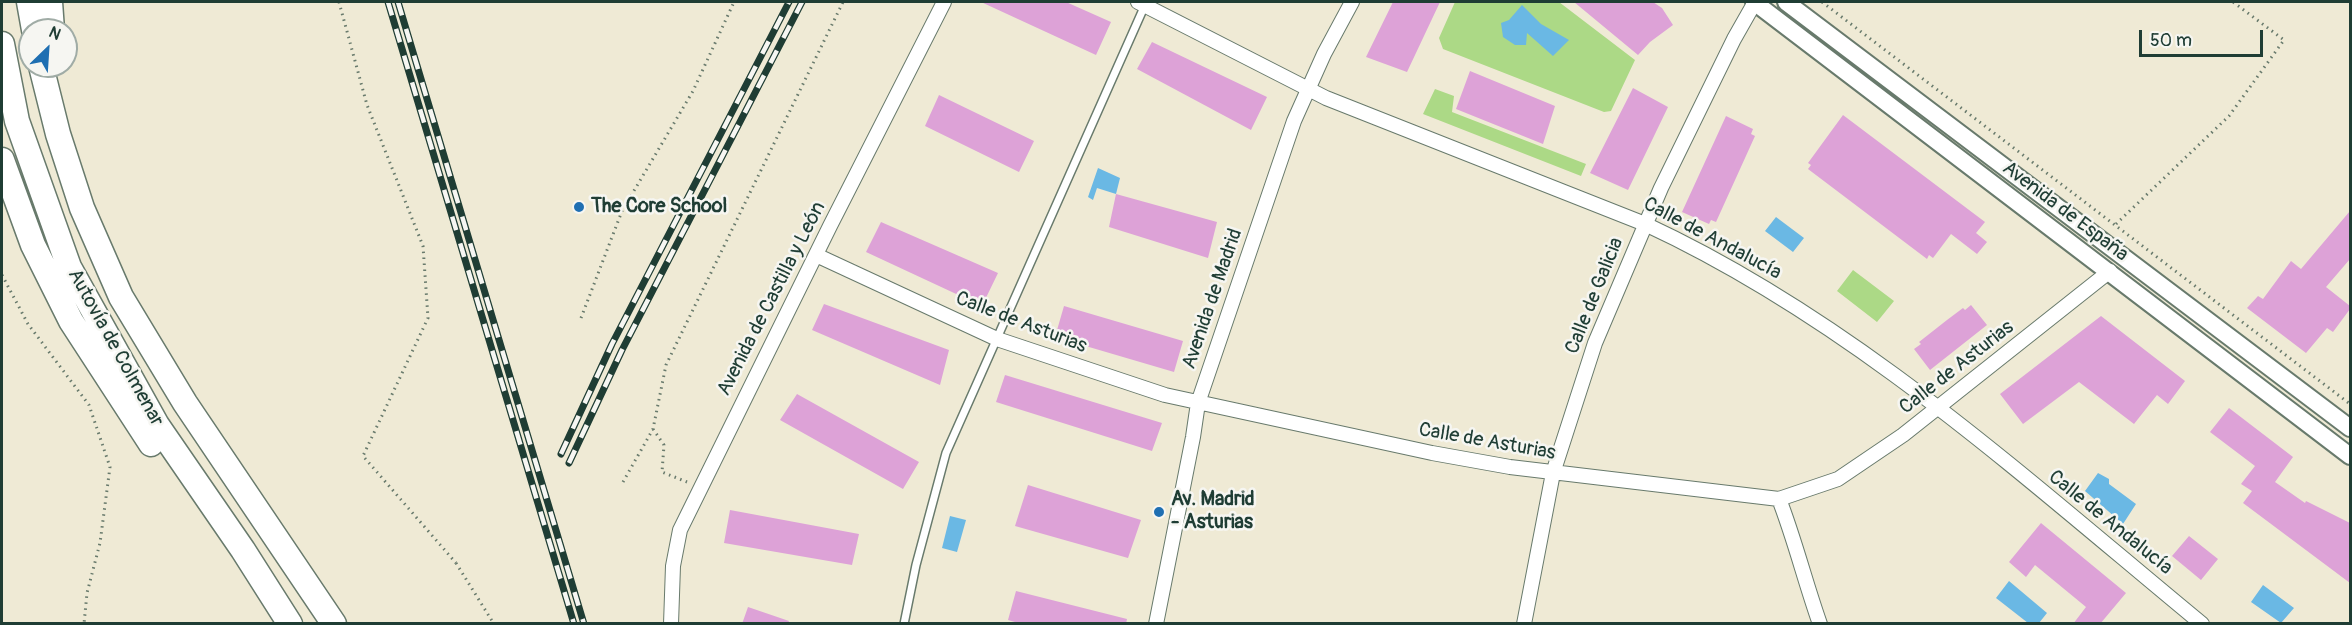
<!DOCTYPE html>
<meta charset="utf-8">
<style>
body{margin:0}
#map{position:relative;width:2352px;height:625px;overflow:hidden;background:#efead5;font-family:Pangolin,sans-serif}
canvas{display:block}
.frame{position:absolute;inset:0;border:3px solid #1f3d34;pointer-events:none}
.north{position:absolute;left:18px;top:18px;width:60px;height:60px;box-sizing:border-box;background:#f6f6f2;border:2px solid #a0aca6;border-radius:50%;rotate:25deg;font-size:16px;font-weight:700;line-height:24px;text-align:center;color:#1f3d34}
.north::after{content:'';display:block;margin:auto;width:21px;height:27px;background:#1f6fb2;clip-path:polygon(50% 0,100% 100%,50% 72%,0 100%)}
.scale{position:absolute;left:2139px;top:30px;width:124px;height:27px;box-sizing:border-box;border:3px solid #1f3d34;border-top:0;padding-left:8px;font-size:18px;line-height:21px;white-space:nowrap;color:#1f3d34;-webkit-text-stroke:4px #f6f6f2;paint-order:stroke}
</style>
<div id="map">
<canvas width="2352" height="625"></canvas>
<div class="frame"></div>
<div class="north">N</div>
<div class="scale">50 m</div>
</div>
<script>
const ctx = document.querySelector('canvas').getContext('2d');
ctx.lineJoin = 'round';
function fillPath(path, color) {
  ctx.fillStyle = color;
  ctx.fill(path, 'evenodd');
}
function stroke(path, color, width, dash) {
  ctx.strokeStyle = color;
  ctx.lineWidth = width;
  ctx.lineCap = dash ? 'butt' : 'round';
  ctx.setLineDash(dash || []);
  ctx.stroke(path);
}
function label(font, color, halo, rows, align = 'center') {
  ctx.font = font + ' Pangolin,sans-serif';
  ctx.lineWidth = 5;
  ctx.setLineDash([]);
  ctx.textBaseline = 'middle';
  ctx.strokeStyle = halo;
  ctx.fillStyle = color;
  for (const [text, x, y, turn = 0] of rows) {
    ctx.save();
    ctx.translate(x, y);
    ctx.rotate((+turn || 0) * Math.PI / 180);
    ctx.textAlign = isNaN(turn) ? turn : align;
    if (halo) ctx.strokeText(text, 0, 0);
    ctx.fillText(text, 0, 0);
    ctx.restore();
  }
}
const green = new Path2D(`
 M1455 2H1559L1635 60 1611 111 1604 112 1443 49 1439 38Z
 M1435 89 1454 96 1452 112 1586 164 1581 176 1423 114Z
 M1853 270 1894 301 1877 322 1837 291Z`);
const water = new Path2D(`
 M1522 5 1541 24 1569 40 1553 56 1527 33 1526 45H1515L1503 37 1501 23 1509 20Z
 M1098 168 1120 178 1116 194 1097 188 1093 200 1088 197Z
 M1776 217 1804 238 1793 252 1765 231Z
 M2098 473 2109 479V484L2136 504 2123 524 2085 491Z
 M950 516 966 520 957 552 942 548Z
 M2009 581 2047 613 2039 623H2028L1996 598Z
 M2263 585 2294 608 2281 623 2251 602Z`);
const building = new Path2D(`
 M981 2H1066L1111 22 1096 55Z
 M1393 2H1440L1407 72 1366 57Z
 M1574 2H1653L1662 8 1673 25 1650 42 1638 55Z
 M1152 42 1267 97 1251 130 1137 69Z
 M1470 71 1555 106 1543 144 1456 109Z
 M1633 88 1668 107 1628 190 1590 173Z
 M939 95 1034 141 1019 172 925 126Z
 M1843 115 1985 222 1976 233 1987 242 1977 254 1951 234 1933 258 1929 255 1927 259 1808 169 1811 165 1808 163Z
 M1726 116 1753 129 1751 134 1755 136 1716 222 1711 220 1709 224 1682 212Z
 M1116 194 1217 222 1208 258 1109 227Z
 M2350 211V259L2326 287 2350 306V309L2333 332 2327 328 2306 353 2247 308 2258 296 2263 299 2291 261 2301 269Z
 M881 222 998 273 982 306 866 252Z
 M824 304 949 350 940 385 812 330Z
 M1971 305 1987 325 1930 370 1914 349 1921 344 1919 342 1947 320 1963 308 1965 310Z
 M1064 306 1183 341 1174 372 1055 337Z
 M2101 316 2185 381 2168 404 2157 395 2134 424 2079 382 2023 424 2000 394Z
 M1005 375 1162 423 1152 451 996 402Z
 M797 394 919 462 903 489 780 420Z
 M2229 408 2293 457 2275 482 2305 503 2306 501 2350 523V583L2243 503 2252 491 2241 484 2255 466 2210 432Z
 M1028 485 1141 520 1128 558 1015 526Z
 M730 510 859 534 852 565 724 543Z
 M2041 523 2126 593 2100 624H2073L2086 607 2035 565 2026 577 2009 562Z
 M2189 536 2218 559 2201 580 2172 556Z
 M1016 591 1127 619 1126 624H1022L1008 620Z
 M748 607 789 621 788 624H742Z`);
const path = new Path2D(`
 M339 2 367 105 423 246 428 318 363 456 456 563
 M1822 2 2350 404
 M2116 224 2229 116 2284 40 2233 2
 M2 275 28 324 89 405 110 467 100 543 87 593 84 624
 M581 318 622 211 693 91 734 2
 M653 429 664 445 662 472 687 482
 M623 482 653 429 666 365 843 2`);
const service = new Path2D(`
 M904 624 916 565 946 453 1145 5`);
const minor = new Path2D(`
 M1138 2 1326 98 1645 224C1854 321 2026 479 2202 624
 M816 255 997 339 1165 395 1432 453 1510 467 1779 499 1838 479 1903 435 2110 271
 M1779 499C1795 540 1805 582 1820 624
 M671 624 673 566 680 530 830 226 944 2
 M1156 624 1193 437 1198 403 1294 121 1324 54 1352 2
 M1524 624 1553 473 1595 343 1661 188 1734 39 1755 2`);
const tertiary = new Path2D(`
 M1754 2 2350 456
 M1786 2 2350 428`);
const motorway = new Path2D(`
 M29 2 34 30
 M50 2 52 30
 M2 44 17 121 69 267 157 425 243 550 290 624
 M41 66 58 134 82 208 121 297 185 403 334 624
 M2 160 33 245 71 321 151 444`);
const rail = new Path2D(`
 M388 2 574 624
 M398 2 584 624
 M561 454 612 344 789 2
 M569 463 622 350 802 2`);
const pathBridge = new Path2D(`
 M456 563 494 624`);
const markers = [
 [579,207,6,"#1f6fb2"],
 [1159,512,6,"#1f6fb2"]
];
const poiNames = [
 ["The Core School",591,207],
 ["Av. Madrid",1171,500],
 ["- Asturias",1171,523]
];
const streetNames = [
 ["Avenida de España",2065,212,37],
 ["Calle de Andalucía",1712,239,28],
 ["Calle de Galicia",1595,296,-68],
 ["Avenida de Castilla y León",772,299,-63],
 ["Avenida de Madrid",1213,299,-71],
 ["Calle de Asturias",1021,323,21],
 ["Autovía de Colmenar",115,348,61],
 ["Calle de Asturias",1957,368,-38],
 ["Calle de Asturias",1487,442,10],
 ["Calle de Andalucía",2110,523,39]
];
fillPath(green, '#acd986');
fillPath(water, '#6ab8e4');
fillPath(building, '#dda2d7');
stroke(service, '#687a6c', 10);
stroke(minor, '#687a6c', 16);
stroke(tertiary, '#687a6c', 20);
stroke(motorway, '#687a6c', 27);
stroke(path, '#687a6c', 3, [1.5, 4.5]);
stroke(service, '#fff', 7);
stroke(minor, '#fff', 14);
stroke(tertiary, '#fff', 16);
stroke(motorway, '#fff', 24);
stroke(rail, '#1f3d34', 7);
stroke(rail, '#f6f6f2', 4.5, [14]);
stroke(pathBridge, '#687a6c', 3, [1.5, 4.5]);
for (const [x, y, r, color] of markers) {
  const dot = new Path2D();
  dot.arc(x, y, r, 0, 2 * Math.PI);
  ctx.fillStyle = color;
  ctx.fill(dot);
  stroke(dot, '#f6f6f2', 2);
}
label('bold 20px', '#1f3d34', '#f6f6f2', poiNames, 'left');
label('20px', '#1f3d34', '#f6f6f2', streetNames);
</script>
